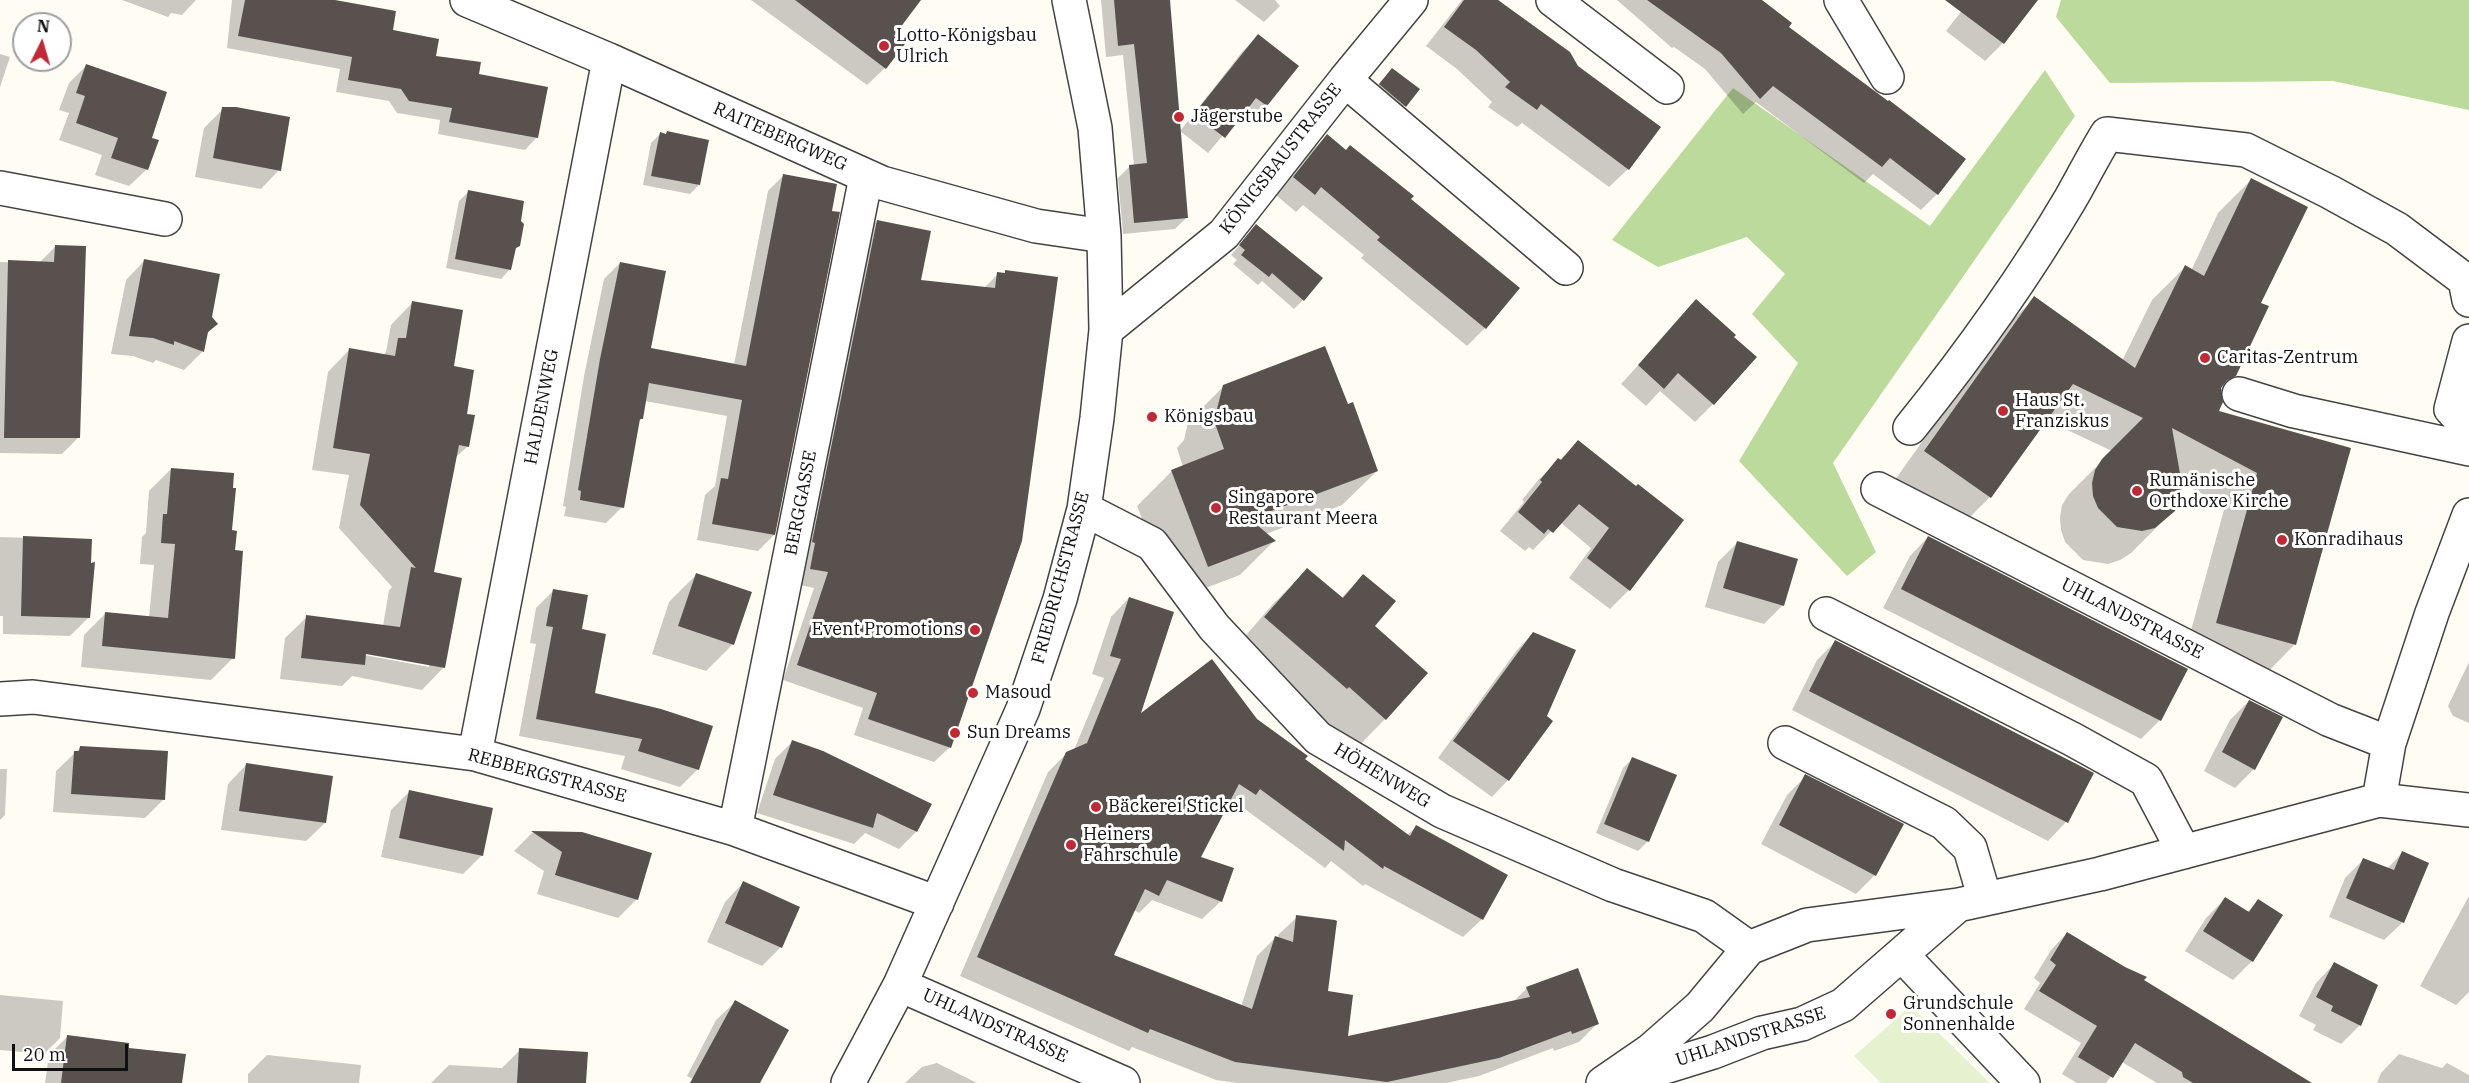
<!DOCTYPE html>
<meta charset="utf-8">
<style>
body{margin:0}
#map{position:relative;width:2469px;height:1083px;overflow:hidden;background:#fffcf4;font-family:"IBM Plex Serif",serif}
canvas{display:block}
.north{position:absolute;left:12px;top:12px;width:60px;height:60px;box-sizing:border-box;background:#fff;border:2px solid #9f9f9f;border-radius:50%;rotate:5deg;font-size:16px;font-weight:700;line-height:24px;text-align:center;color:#101010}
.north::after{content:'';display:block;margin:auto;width:21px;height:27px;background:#bf2a37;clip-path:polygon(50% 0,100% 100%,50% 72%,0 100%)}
.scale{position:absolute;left:12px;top:1044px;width:116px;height:27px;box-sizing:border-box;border:3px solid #101010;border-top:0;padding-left:8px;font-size:18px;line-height:21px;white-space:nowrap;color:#101010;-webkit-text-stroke:4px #fff;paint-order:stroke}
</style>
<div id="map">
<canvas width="2469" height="1083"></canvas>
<div class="north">N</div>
<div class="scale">20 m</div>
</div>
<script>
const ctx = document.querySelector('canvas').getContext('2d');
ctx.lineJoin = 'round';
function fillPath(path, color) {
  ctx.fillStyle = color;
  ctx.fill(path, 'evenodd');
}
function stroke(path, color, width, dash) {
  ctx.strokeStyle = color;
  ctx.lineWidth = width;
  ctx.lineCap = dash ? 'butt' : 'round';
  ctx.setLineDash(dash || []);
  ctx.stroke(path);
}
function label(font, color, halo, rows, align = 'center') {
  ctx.font = font + ' "IBM Plex Serif",serif';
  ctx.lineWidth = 6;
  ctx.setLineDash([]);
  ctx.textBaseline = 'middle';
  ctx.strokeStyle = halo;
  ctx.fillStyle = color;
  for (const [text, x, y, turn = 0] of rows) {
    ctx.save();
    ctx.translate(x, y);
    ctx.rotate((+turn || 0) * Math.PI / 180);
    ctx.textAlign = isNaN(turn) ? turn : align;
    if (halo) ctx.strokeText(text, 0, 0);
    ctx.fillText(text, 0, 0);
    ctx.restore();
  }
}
const forest = new Path2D(`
 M2061 0H2469V110L2333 81 2110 83 2056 17Z
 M2045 70 2075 116 1833 463 1876 552 1847 576 1739 461 1798 363 1752 314 1785 274 1747 237 1658 267 1612 240 1733 88 1930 226Z`);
const pitch = new Path2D(`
 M1911 1006 1990 1083H1881L1854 1056Z`);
const shadow = new Path2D(`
 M122 0H196L182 15 171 13 168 17Z
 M232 0H327L392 31 434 57 477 76 537 137 525 150 438 134 440 120 397 113 389 101 336 92 340 69 227 48Z
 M751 0H919L892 36 885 68 867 85Z
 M1101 0H1169L1180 131 1242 52 1258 36 1297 66 1266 105 1250 121 1241 114 1208 153 1180 131 1187 217 1175 229 1123 234 1118 178 1130 166H1134L1123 55 1106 57Z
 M1235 0H1275L1280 6 1264 22Z
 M1462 0H1499L1509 10 1628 169 1609 187 1522 123 1517 127 1488 107 1492 102 1457 69 1426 46Z
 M1617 0H1760L1787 27 1888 103 1937 194 1921 210 1873 174 1864 183 1756 102 1743 114 1705 69 1674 47 1672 48Z
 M1970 0H2036L2003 43 1985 61 1946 31Z
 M0 54 10 57 0 87Z
 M86 66 150 139 147 169 129 186 95 175 102 155 59 140 69 113 59 110 69 83Z
 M1383 79 1418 90 1396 116 1371 94Z
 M223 109 279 170 261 189 195 177 204 128Z
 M667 133 699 185 690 194 643 185 651 143 660 134 665 135Z
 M1327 136 1409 199 1485 328 1467 346 1361 258 1364 255 1303 205 1296 212 1276 195 1309 153Z
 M784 175 774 535 758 551 697 540 705 495 715 486 727 416 645 401 642 418 638 423 622 507 606 523 564 516 566 507 563 506 584 376 604 279 620 263 649 350 734 365 768 191Z
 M2251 180 2259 303 2234 375 2220 389 2216 412 2349 449 2295 644 2262 678 2184 656 2225 506 2180 482 2165 519 2131 553 2120 560 2108 564 2083 560 2065 542 2061 530 2060 517 2062 505 2069 494 2112 451 2046 420 1990 497 1957 530 1892 484 2001 331 2035 298 2122 361 2152 300 2185 267 2191 271 2218 213Z
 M468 192 514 250 510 269 501 279 446 268 459 201Z
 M877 221 919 281 983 289 998 274H1004L1006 272 950 747 934 762 854 735 863 708 783 680 814 588 795 584 862 237Z
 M1256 226 1303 300 1294 309 1262 281 1258 285 1233 264 1237 260 1231 255Z
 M55 247 79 437 62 454 0 453V262L39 263Z
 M144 261 216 324 206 335 202 352 184 370 156 360 153 363 133 356 111 354 126 280Z
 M1696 302 1713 404 1695 422 1660 391 1646 406 1621 384Z
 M412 303 452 367 465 415 468 446 454 459 433 573 460 579 443 668 422 690 352 676 342 686 280 679 285 638 307 617 383 626 389 590 392 587 339 528 349 475 312 470 328 372 349 350 383 356 386 352 391 325ZM359 651 429 664V667L359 654Z
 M1223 387 1377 471 1342 505 1266 534 1274 541 1240 575 1174 600 1137 506 1172 471 1183 467 1177 448 1184 440 1188 422Z
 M1579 442 1636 488 1682 520 1629 590 1610 609 1569 578 1591 548 1560 522 1533 550 1529 547 1525 551 1500 531 1524 502 1522 500 1539 479Z
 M171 469 230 532 233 658 211 680 81 667 84 635 106 613 149 618 154 565 140 564 142 537 146 533 149 491Z
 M0 537 90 540 89 617 70 636 3 634V616H0Z
 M1928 537 2160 720 2141 739 1883 608 1910 556Z
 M1737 543 1783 605 1764 624 1705 607 1718 562Z
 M1307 570 1341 598 1363 576 1373 626 1385 719 1350 755 1230 654 1272 605Z
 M696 575 733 644 706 671 652 654 669 602Z
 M554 590 580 630 593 694 698 769 680 787 621 769 625 756 519 736 536 644 530 643 536 608Z
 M1129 598 1138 718 1256 720 1303 760 1407 835 1416 827 1482 919 1463 937 1365 884 1363 886 1331 861 1325 868 1242 807 1236 812 1226 805 1199 858 1221 901 1202 919 1152 900 1139 913 1134 910 1112 956 1241 1007 1257 956 1275 938 1278 939V935L1297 917 1346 1038 1513 1002 1527 988 1577 970 1598 1023 1579 1042 1554 1051 1553 1048 1479 1076 1446 1083H1238L1216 1080 1132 1047 1129 1051 960 976 1048 772 1067 753 1074 750 1104 678 1092 674 1111 617Z
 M1533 633 1508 780 1492 797 1438 758 1517 650Z
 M1835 642 2092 774 2066 822 2048 841 1792 710 1817 660Z
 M2469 662V723L2453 716 2448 706Z
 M2249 701 2254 769 2235 788 2204 771 2230 720Z
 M792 742 916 832 899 849 865 833 854 844 757 813 775 759Z
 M80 748 164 799 145 818 53 812 56 771Z
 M1632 759 1648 841 1638 851 1596 833 1623 768Z
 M246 765 325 823 306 841 221 830 228 784Z
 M0 769H7L5 815 0 820Z
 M1806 776 1902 825 1875 875 1856 894 1761 844 1787 795Z
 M409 792 482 855 463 874 381 857 391 810Z
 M532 833H582L637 899 618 918 537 894 544 871 514 851Z
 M2402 853 2403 922 2384 940 2329 917 2345 878 2364 859 2387 869Z
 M743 883 798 908 780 948 762 966 707 942 725 902Z
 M2469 896V992L2456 1005 2420 986Z
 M2225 899 2247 912 2258 901 2281 916 2252 961 2233 980 2185 951 2206 918Z
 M2067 933 2142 981 2289 1083H2157L2122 1062 2106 1083H2077L2062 1074 2081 1043 2024 1009 2040 983 2034 978 2051 950Z
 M2334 964 2360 1025 2341 1044 2313 1030 2316 1025 2299 1016 2316 983Z
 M0 995 63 1001 60 1038 44 1054 0 1050Z
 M735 1002 758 1083H700L687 1076 716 1020Z
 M67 1037 181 1083H45L49 1055Z
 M520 1050 585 1083H431L449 1065 502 1068Z
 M2399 1054 2442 1068 2447 1063 2469 1075V1083H2377L2381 1073Z
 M267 1055 361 1065 359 1083H248V1074Z
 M937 1063 977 1083H905L922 1067Z`);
const building = new Path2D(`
 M245 0H335L396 11 393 30 439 39 436 56 481 62 479 74 548 87 538 138 449 122 452 108 409 101 401 89 348 80 352 57 238 36Z
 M795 0H921L894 36 905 44 886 69Z
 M1114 0H1170L1188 218 1134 223 1129 165 1147 163 1134 44 1118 46Z
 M1464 0H1498L1570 52 1578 66 1661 127 1629 170 1541 104 1537 110 1505 87 1510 82 1476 50 1444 27Z
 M1647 0H1762L1792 23 1789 27 1888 101 1889 100 1966 159 1938 195 1890 158 1882 167 1773 86 1760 99 1721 53Z
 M1945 0H2038L2004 44Z
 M1258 34 1299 66 1267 106 1256 98 1225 138 1194 114Z
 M86 64 167 92 152 138 159 140 148 170 111 158 118 138 76 123 85 96 76 93Z
 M1392 68 1420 89 1406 107 1379 84Z
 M222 107H236L290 117 281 171 213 158Z
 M667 131 709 140 700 185 651 176 660 132 666 134Z
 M1327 134 1346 150 1350 145 1414 196 1411 199 1520 288 1486 329 1377 240 1380 237 1321 187 1315 195 1293 177Z
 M783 174 837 184 832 211 840 212 775 535 712 524 721 478 728 479 742 400 649 383 643 419H640L624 508 580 500 581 491 578 490 600 359 620 262 666 271 651 348 746 366Z
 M2251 178 2308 207 2261 303 2269 306 2236 376 2227 380 2221 388 2223 402 2219 411 2351 448 2296 645 2216 623 2257 473 2172 428 2182 485 2180 498 2175 511 2155 528 2142 531 2117 527 2098 508 2093 496 2092 483 2095 470 2102 459 2143 418 2073 384 1991 498 1924 451 2034 296 2135 368 2185 265 2204 276Z
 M468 190 524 201 521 221 524 224 520 246 516 248 511 270 455 259Z
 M877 220 931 231 921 280 995 288 997 272 1005 273V270L1058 277 1022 541 951 748 868 719 877 693 797 665 828 572 810 569 815 543 812 542Z
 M1256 224 1323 278 1304 301 1272 273 1269 277 1241 255 1245 250 1239 245Z
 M55 245 86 246 80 438H4L8 260 54 262Z
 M144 259 220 274 212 317 218 324 208 332 204 352 174 341V345L153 338 129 336Z
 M1696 299 1736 335 1734 337 1757 357 1714 405 1678 373 1664 389 1638 365Z
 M412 301 463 310 454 366 474 370 467 414 475 415 469 447 459 445 434 572 462 578 445 668 366 654 365 665 301 658 306 615 400 627 411 567 416 568 360 505 370 454 333 448 349 348 395 356 398 338H406Z
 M1325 346 1348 404 1353 402 1378 471 1250 519 1276 541 1208 567 1171 470 1224 449 1211 412 1217 409 1223 385Z
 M1578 440 1636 486 1638 484 1684 520 1630 591 1587 558 1609 528 1579 504 1553 533 1548 529 1544 534 1518 512 1542 482 1540 480 1558 458 1561 460Z
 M171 468 234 473 233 488H236L232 530 237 531 235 550 243 551 235 659 102 646 105 612 168 618 175 544 161 543 163 514H167Z
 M23 536 92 539 91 563 95 562 90 618 21 616Z
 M1928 536 2188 669 2161 721 1901 589Z
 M1737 541 1798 559 1784 606 1723 588Z
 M1307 568 1343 598 1363 574 1396 601 1375 626 1428 673 1386 720 1349 687 1347 689 1264 617Z
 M696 573 752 592 734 645 678 626Z
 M553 589 588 595 582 629 606 634 595 693 661 709 713 726 699 770 638 751 642 739 536 719 553 627 546 626Z
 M1129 597 1174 612 1141 713 1212 659 1257 719 1308 756 1305 759 1410 836 1416 825 1508 875 1483 920 1384 866 1383 869 1345 840 1344 851 1260 789 1256 795 1239 784 1201 857 1234 868 1222 902 1167 880 1159 896 1145 889 1114 955 1252 1009 1275 936 1293 942 1296 915 1335 920 1337 921 1328 991 1353 995 1348 1036 1530 997 1526 987 1578 968 1599 1024 1572 1034 1571 1031 1499 1058 1387 1082 1235 1062 1150 1029 1148 1033 977 957 1066 752 1087 743 1121 659 1110 656Z
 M1533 632 1576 650 1547 716 1553 721 1509 781 1453 741Z
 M1835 640 2094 773 2068 823 1809 691Z
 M2249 700 2283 717 2255 770 2222 752Z
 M792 740 823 751 932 804 917 832 877 813 873 828 773 795Z
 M80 746 168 751 165 800 71 794 74 751H79Z
 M1632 757 1677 775 1649 842 1604 824Z
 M246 763 333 776 326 823 239 811Z
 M1805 774 1904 824 1876 876 1779 825Z
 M409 790 493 808 483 856 399 838Z
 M531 831 582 832 652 853 638 900 555 875 562 852Z
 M2402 851 2429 863 2404 923 2346 898 2363 858 2394 870Z
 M743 881 800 907 782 948 725 923Z
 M2225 897 2249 912 2258 899 2283 915 2253 962 2203 931Z
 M2067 932 2125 967 2147 977 2144 980 2312 1083H2193L2183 1077 2182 1072 2135 1043 2113 1078 2078 1057 2097 1026 2039 991 2056 965 2050 960Z
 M2334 962 2378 985 2361 1026 2331 1011 2333 1006 2316 997Z
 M735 1000 789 1030 760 1083H690Z
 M67 1035 129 1043V1048L186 1054 182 1083H61Z
 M519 1048 588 1052 586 1083H517Z`);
const minor = new Path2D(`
 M467 0 609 60 882 183 1036 226 1104 236
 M1553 0 1667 87
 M1841 0 1887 77
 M1345 80 1566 268
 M0 188 165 219
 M1106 330 1224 234 1345 80 1411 0
 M2469 341 2451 409 2469 429
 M2239 394 2294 411 2469 449
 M1910 428C1968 356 2024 278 2071 198 2083 177 2094 155 2107 134L2246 150 2330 192 2397 229 2465 280 2469 300
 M1878 489 2330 720 2389 743
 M1084 509 1152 544 1214 627 1318 738 1442 811 1613 885 1704 916 1749 948
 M1826 614 2072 739 2146 780 2184 852
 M0 699 33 697 475 754 735 829 937 903
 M1785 743 1944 823 1970 848 1985 899
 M475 754 609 60
 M2379 800 2389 743 2432 613 2469 515
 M735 829 866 177
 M1902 955 2023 1083
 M900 985 1123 1083
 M1626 1079 1713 1052 1762 1033 1802 1024 1843 1005 1958 905
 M848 1083 900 985 1023 709 1060 599 1084 509 1097 418 1106 330 1104 236 1095 128 1069 0
 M1603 1083 1651 1050 1700 1007 1749 948 1807 925 1958 905 2100 874 2379 800 2469 810`);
const markers = [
 [884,46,6,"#bf2a37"],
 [1179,117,6,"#bf2a37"],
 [2205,358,6,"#bf2a37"],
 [2003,411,6,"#bf2a37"],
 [1152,417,6,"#bf2a37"],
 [2137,491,6,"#bf2a37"],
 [1216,508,6,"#bf2a37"],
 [2282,540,6,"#bf2a37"],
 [975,630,6,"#bf2a37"],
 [973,693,6,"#bf2a37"],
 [955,733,6,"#bf2a37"],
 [1096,807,6,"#bf2a37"],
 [1071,845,6,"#bf2a37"],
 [1891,1014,6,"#bf2a37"]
];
const poiNames = [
 ["Lotto-Königsbau",896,36],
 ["Ulrich",896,57],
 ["Jägerstube",1191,117],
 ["Caritas-Zentrum",2217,358],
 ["Haus St.",2015,401],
 ["Franziskus",2015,422],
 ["Königsbau",1164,417],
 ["Rumänische",2149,481],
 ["Orthdoxe Kirche",2149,502],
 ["Singapore",1228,498],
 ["Restaurant Meera",1228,519],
 ["Konradihaus",2294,540],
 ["Event Promotions",963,630,"right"],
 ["Masoud",985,693],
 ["Sun Dreams",967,733],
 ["Bäckerei Stickel",1108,807],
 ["Heiners",1083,835],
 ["Fahrschule",1083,856],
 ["Grundschule",1903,1004],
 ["Sonnenhalde",1903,1025]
];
const streetNames = [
 ["RAITEBERGWEG",780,137,24],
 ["KÖNIGSBAUSTRASSE",1281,159,-52],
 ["HALDENWEG",542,407,-79],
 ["BERGGASSE",801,503,-79],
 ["FRIEDRICHSTRASSE",1061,578,-75],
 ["UHLANDSTRASSE",2132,619,27],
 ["REBBERGSTRASSE",547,776,15],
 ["HÖHENWEG",1382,776,31],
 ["UHLANDSTRASSE",995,1026,24],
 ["UHLANDSTRASSE",1751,1037,-18]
];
fillPath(forest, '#bbda9c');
fillPath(pitch, '#e6f1cf');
fillPath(shadow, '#0003');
fillPath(building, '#59514d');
stroke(minor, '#434343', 36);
stroke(minor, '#fff', 33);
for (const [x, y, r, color] of markers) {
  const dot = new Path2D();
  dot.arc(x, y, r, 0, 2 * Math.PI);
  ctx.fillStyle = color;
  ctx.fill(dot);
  stroke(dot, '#fff', 2);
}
label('18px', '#101010', '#fff', poiNames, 'left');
label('18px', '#101010', '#fff', streetNames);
</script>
